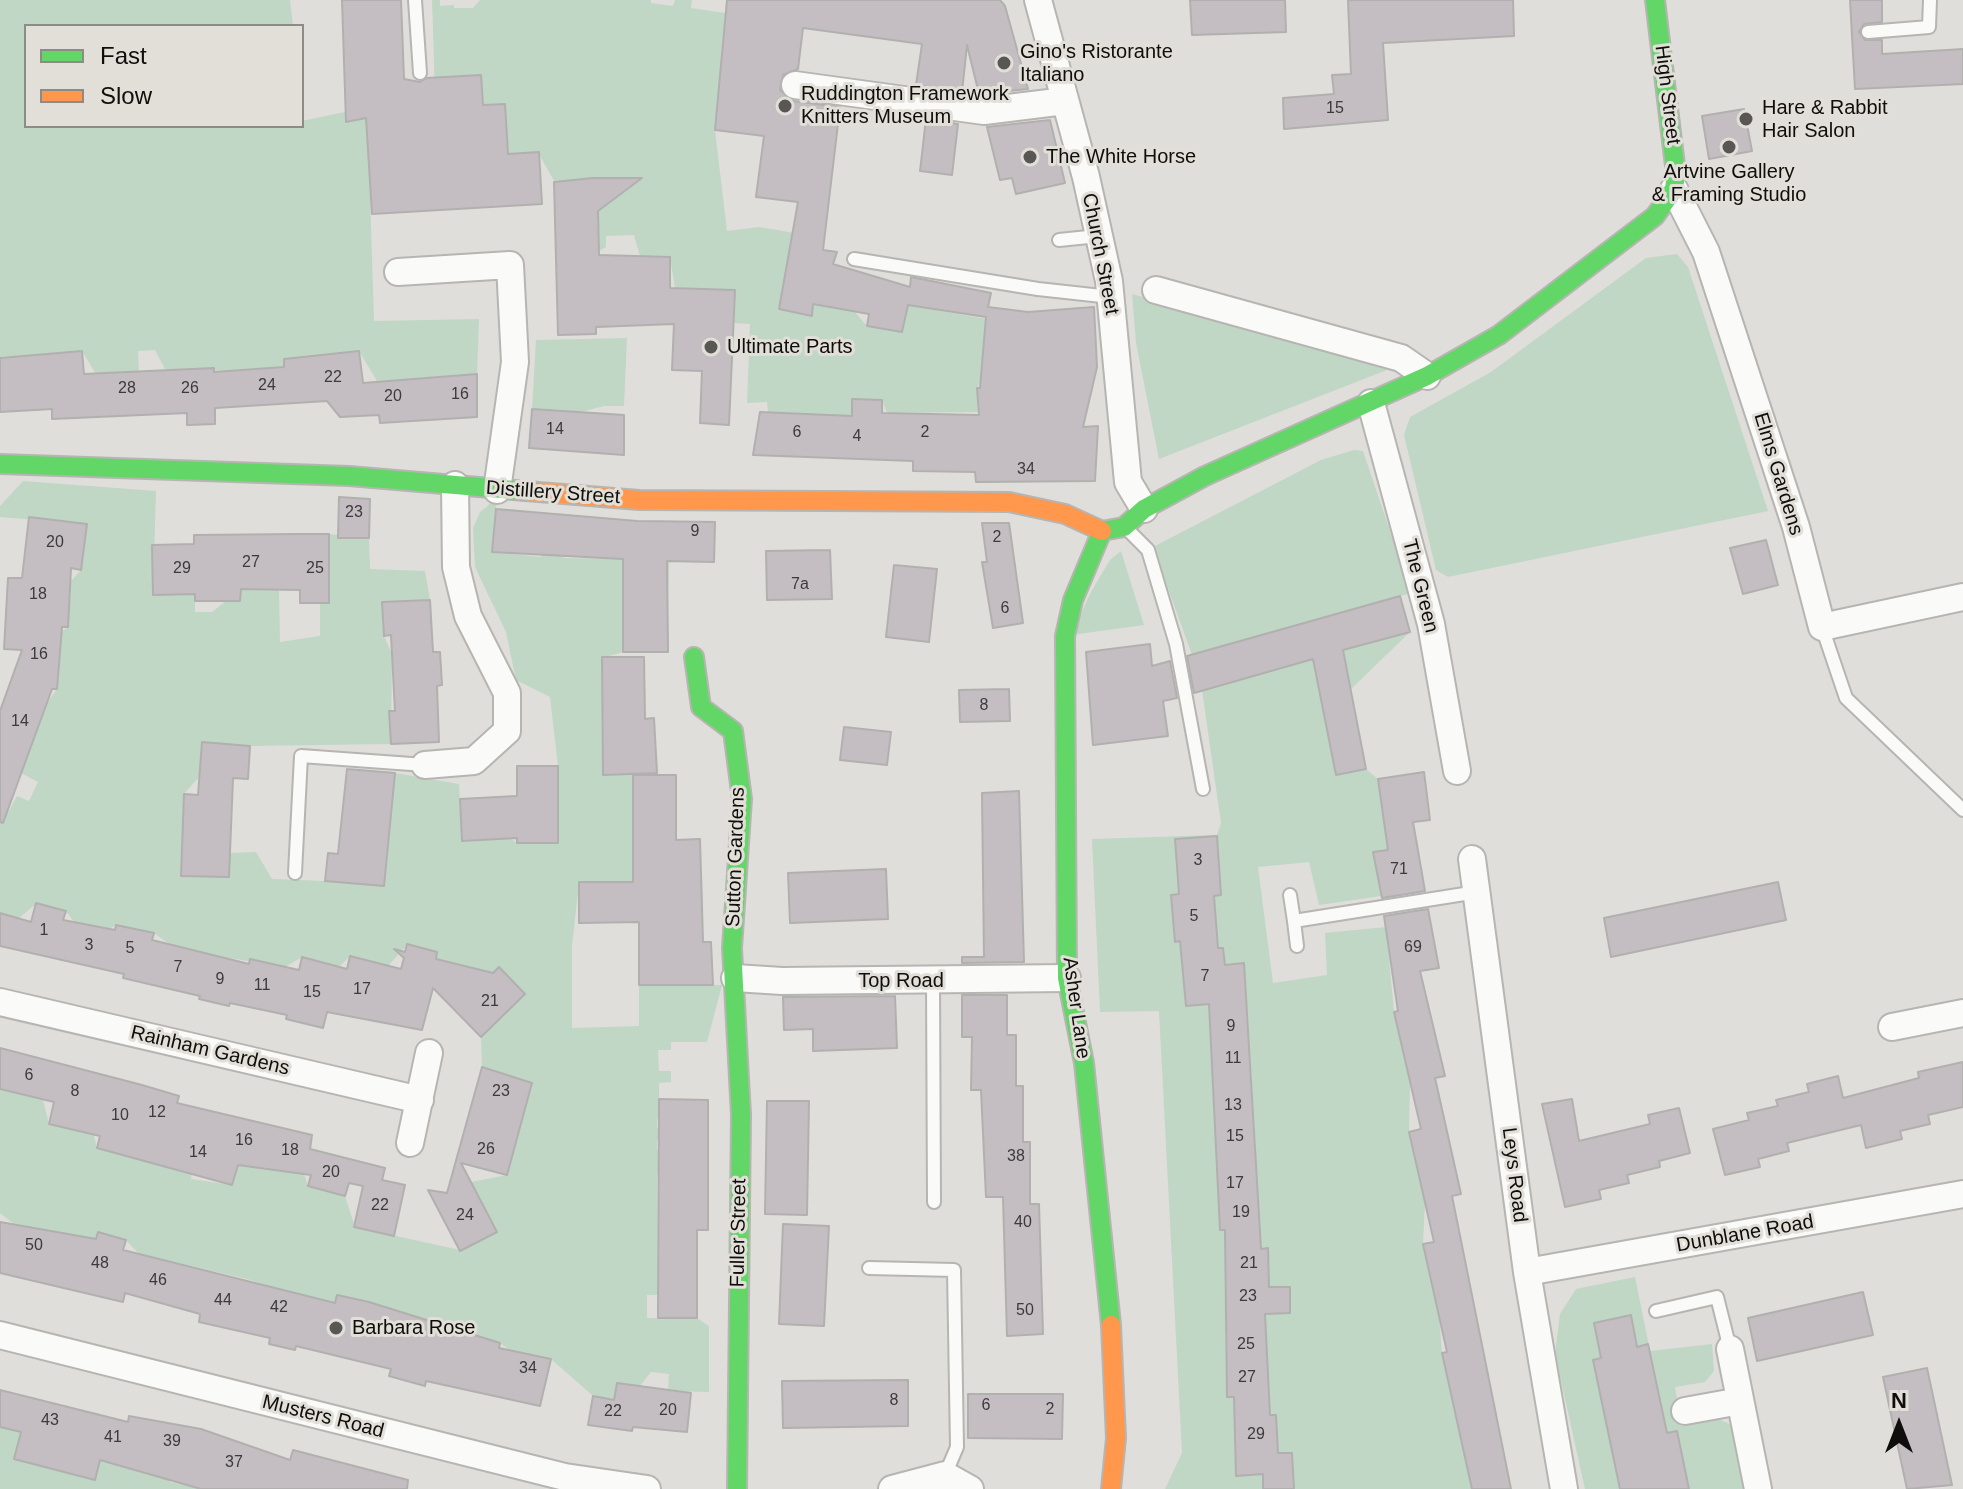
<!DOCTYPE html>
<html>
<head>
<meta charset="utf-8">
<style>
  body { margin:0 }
  #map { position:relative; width:1963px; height:1489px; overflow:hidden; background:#dfdeda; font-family:Arial,sans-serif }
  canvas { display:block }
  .legend { position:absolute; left:24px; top:24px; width:280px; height:104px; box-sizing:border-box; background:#e1dfd8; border:2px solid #8d8b86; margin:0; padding:10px 14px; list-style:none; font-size:24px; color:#0f0e0c }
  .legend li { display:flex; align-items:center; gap:16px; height:40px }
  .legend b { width:40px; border:2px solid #8d8b86 }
  .north { position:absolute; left:1859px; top:1385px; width:80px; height:80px; -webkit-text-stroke:6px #e1dfd8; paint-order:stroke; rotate:0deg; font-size:22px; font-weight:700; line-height:32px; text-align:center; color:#0f0e0c }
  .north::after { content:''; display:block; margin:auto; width:28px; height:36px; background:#0f0e0c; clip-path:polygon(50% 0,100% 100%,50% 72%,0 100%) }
</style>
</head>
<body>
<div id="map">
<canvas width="1963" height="1489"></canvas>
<ul class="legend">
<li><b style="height:10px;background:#63d668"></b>Fast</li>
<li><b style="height:10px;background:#ff974d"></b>Slow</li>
</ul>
<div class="north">N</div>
</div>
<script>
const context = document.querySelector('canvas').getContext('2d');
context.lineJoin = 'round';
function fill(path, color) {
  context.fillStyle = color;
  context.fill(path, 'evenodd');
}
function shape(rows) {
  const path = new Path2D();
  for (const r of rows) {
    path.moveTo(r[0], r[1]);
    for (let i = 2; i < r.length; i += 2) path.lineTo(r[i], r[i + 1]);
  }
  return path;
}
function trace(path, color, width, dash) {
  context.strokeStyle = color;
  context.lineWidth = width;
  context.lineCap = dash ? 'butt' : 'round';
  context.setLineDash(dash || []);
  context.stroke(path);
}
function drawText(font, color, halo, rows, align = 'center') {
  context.font = font + ' Arial,sans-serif';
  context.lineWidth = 6;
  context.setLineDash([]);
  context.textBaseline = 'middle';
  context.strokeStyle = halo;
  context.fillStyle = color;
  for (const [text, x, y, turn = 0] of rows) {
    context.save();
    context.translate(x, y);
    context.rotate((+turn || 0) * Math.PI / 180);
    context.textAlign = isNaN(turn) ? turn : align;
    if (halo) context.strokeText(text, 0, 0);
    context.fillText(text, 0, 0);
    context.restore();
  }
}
const green = shape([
  [0,0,290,0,293,26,26,26,26,126,302,126,302,121,435,93,432,0,440,0,440,6,454,5,454,8,473,8,480,0,651,0,651,3,673,6,675,0,692,0,691,8,725,13,715,130,727,231,759,227,801,234,779,309,811,316,813,304,854,311,867,326,902,332,908,305,986,319,981,379,977,388,978,412,887,413,882,400,853,399,852,416,811,414,768,412,767,402,747,403,750,324,733,323,675,288,670,257,640,256,634,235,606,236,606,247,599,251,598,205,619,195,619,184,593,178,554,181,538,152,369,163,374,321,479,319,477,374,377,381,359,351,301,357,297,366,234,371,165,369,155,350,138,351,139,371,96,374,82,351,0,357],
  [1677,254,1688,267,1768,511,1448,577,1436,570,1404,435,1410,417,1491,372,1646,258],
  [1132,294,1392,368,1159,459,1136,343],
  [627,338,624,406,604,406,581,412,532,409,536,340],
  [1354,450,1363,451,1411,593,1192,655,1153,547,1321,460],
  [23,481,156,491,153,595,195,594,195,612,212,612,241,589,279,589,280,642,320,636,320,603,329,602,329,534,369,538,370,569,425,571,430,600,382,603,384,636,392,654,391,744,250,746,203,742,200,776,184,794,182,876,229,877,230,853,256,852,272,879,325,881,389,827,395,773,459,784,462,841,510,838,517,843,558,843,558,766,550,697,516,680,506,632,475,567,473,528,480,512,497,498,492,552,541,557,543,532,560,534,564,558,624,559,670,538,668,598,623,598,623,652,602,658,602,713,613,720,615,752,602,753,603,775,633,775,635,882,579,883,572,946,572,1028,639,1026,639,985,722,985,707,1042,671,1042,671,1050,658,1050,659,1071,671,1071,671,1082,659,1083,659,1103,670,1119,657,1119,657,1128,672,1128,672,1139,657,1140,657,1150,670,1151,657,1176,658,1295,647,1295,647,1318,697,1318,709,1326,709,1392,668,1391,669,1374,651,1372,639,1387,615,1400,593,1396,551,1359,511,1351,500,1343,444,1328,431,1321,337,1295,334,1308,247,1279,139,1254,126,1240,98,1232,96,1239,61,1234,15,1225,0,1213,0,1083,6,1091,43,1100,49,1124,89,1116,97,1148,124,1155,136,1129,147,1132,139,1160,192,1172,191,1179,232,1185,237,1165,304,1174,308,1186,345,1196,355,1227,460,1250,496,1232,471,1182,507,1175,532,1083,482,1067,481,1037,525,994,499,967,455,1010,464,966,436,959,437,952,407,945,388,966,350,956,339,967,302,957,285,967,211,955,168,943,154,933,116,925,110,929,75,923,66,911,37,903,19,918,0,913,0,813,9,811,17,796,29,801,38,782,19,772,47,703,57,689,61,632,68,627,71,581,81,570,87,524,0,517,0,506],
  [1121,551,1144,625,1071,635,1091,592,1110,560],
  [1410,632,1351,689,1320,695,1336,775,1366,769,1378,779,1385,826,1393,849,1373,853,1381,896,1319,905,1309,862,1258,867,1273,983,1327,975,1325,933,1386,927,1394,1012,1410,1084,1409,1132,1425,1202,1423,1244,1439,1314,1442,1353,1472,1489,1294,1489,1293,1453,1278,1453,1275,1415,1234,1417,1236,1475,1263,1475,1263,1489,1165,1489,1182,1453,1159,1011,1100,1012,1092,839,1217,835,1221,823,1202,690],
  [1213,892,1217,939,1175,941,1171,895],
  [1182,952,1228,1002,1187,1006],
  [1248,1017,1252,1085,1222,1087,1218,1018],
  [1252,1092,1256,1151,1216,1153,1213,1094],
  [1256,1168,1260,1227,1220,1230,1217,1171],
  [1268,1248,1269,1287,1290,1287,1290,1313,1228,1315,1234,1249],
  [1265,1329,1228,1397,1225,1331],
  [1635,1277,1650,1351,1712,1344,1714,1371,1705,1382,1675,1387,1682,1426,1716,1418,1732,1425,1744,1489,1585,1489,1555,1354,1560,1314,1576,1289],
  [0,1427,21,1431,14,1459,95,1480,100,1460,175,1462,170,1482,188,1486,193,1467,204,1471,198,1489,0,1489]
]);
const building = shape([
  [342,0,401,0,404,79,420,82,427,78,481,75,483,105,505,104,508,154,539,152,542,204,372,214,366,118,346,122,342,0],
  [727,0,1000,0,1005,6,1028,89,979,94,967,45,962,92,916,85,922,44,803,28,798,69,783,75,780,90,793,101,840,107,823,250,837,252,833,264,910,287,911,277,991,293,988,307,1028,312,1094,307,1097,367,1083,427,1098,426,1095,481,976,482,975,472,913,471,913,461,753,455,760,412,852,416,852,399,882,400,882,413,979,415,977,388,980,388,986,317,908,305,902,332,867,326,869,314,813,304,812,316,779,309,798,202,756,197,764,136,715,130,727,0],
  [1190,0,1285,0,1286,32,1192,35,1190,0],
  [1348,0,1513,0,1514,36,1383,43,1388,120,1284,129,1283,98,1334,94,1332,75,1351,74,1348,0],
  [1850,0,1882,0,1882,22,1864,24,1859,32,1865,40,1882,40,1882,54,1963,49,1963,84,1855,89,1850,0],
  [1744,109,1752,151,1709,159,1702,116,1744,109],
  [926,119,958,124,952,175,920,171,926,119],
  [1050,120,1065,183,1016,194,1012,178,1000,180,987,127,1050,120],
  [593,178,642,178,598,211,599,255,670,257,670,288,735,290,729,425,700,423,702,371,672,370,674,324,596,327,596,334,558,335,554,182,593,178],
  [82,351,84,374,214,368,214,372,284,367,284,359,359,351,363,383,477,374,477,417,380,423,379,415,340,417,327,401,215,408,215,424,187,425,187,413,52,419,52,409,0,412,0,358,82,351],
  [532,409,624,415,624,455,529,448,532,409],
  [339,497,370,499,369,538,338,538,339,497],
  [496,509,637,521,715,522,714,562,667,561,668,652,623,652,623,559,492,552,496,509],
  [29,517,87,524,81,570,71,568,68,627,62,627,57,689,52,689,3,823,0,822,0,711,22,650,4,649,8,578,22,578,29,517],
  [982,523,1009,523,1023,623,993,628,982,562,987,562,982,523],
  [300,534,329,534,329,603,300,603,300,590,241,589,240,601,195,601,195,594,153,595,152,545,194,544,194,535,300,534],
  [1766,540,1778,585,1743,594,1730,548,1766,540],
  [830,550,832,599,767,600,766,551,830,550],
  [894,565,937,569,929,642,886,637,894,565],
  [1400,596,1410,632,1343,650,1366,769,1336,775,1313,659,1194,693,1187,656,1400,596],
  [430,600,433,652,440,652,442,685,437,686,439,742,391,744,389,711,395,711,391,635,384,636,382,602,430,600],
  [1150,644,1152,666,1170,661,1177,698,1163,701,1168,736,1093,745,1086,652,1150,644],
  [602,657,644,657,645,719,654,718,657,773,603,775,602,657],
  [1009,689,1010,721,960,722,959,690,1009,689],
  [844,727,891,732,887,765,840,760,844,727],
  [202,742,250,746,248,779,233,778,229,877,181,876,184,794,198,795,202,742],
  [517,766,558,766,558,843,517,843,517,838,462,841,460,799,517,796,517,766],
  [347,769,395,773,384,886,325,881,328,853,338,854,347,769],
  [1424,772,1430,820,1413,822,1425,891,1382,898,1373,852,1388,850,1378,779,1424,772],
  [633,775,676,775,676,840,700,839,703,942,711,942,713,985,639,985,639,922,579,923,579,882,633,882,633,775],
  [1019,791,1024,962,962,963,962,957,984,957,982,793,1019,791],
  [1217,836,1221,895,1214,896,1218,948,1223,948,1225,965,1244,963,1261,1249,1268,1248,1269,1287,1290,1287,1290,1313,1265,1314,1270,1415,1276,1415,1278,1453,1292,1453,1294,1489,1263,1489,1263,1474,1236,1476,1234,1397,1227,1397,1225,1230,1220,1230,1209,1004,1186,1006,1180,941,1175,942,1171,895,1179,894,1175,839,1217,836],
  [886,869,888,919,790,923,788,873,886,869],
  [1778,882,1786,920,1611,957,1604,918,1778,882],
  [36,903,66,911,63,920,115,930,116,925,154,933,152,940,249,964,250,959,299,970,302,957,347,969,350,956,401,969,404,958,394,949,405,952,407,944,437,952,436,959,493,973,499,967,525,994,481,1037,433,988,422,1030,327,1012,323,1028,286,1019,287,1015,230,1003,229,1006,199,999,200,996,123,978,124,974,0,946,0,913,31,922,36,903],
  [1428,909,1439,968,1420,971,1445,1076,1435,1078,1461,1194,1452,1196,1511,1489,1472,1489,1442,1353,1447,1352,1423,1244,1434,1242,1409,1132,1421,1129,1394,1012,1398,1011,1384,916,1428,909],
  [962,995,1007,995,1007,1035,1016,1035,1016,1086,1023,1086,1023,1142,1030,1142,1030,1204,1039,1204,1043,1334,1007,1336,1003,1197,986,1197,981,1090,971,1090,972,1037,962,1037,962,995],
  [895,996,897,1048,813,1051,813,1029,784,1030,783,997,895,996],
  [0,1048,142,1085,179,1096,177,1103,312,1135,310,1149,385,1168,382,1180,405,1185,394,1236,354,1227,363,1186,349,1183,345,1196,308,1186,311,1175,238,1165,232,1185,97,1148,100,1136,49,1124,54,1102,0,1089,0,1048],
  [1963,1062,1963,1107,1928,1115,1930,1124,1900,1131,1902,1139,1866,1148,1861,1125,1787,1143,1789,1151,1758,1159,1760,1167,1725,1175,1713,1129,1749,1120,1747,1113,1778,1106,1776,1100,1809,1092,1807,1084,1838,1076,1843,1098,1919,1078,1918,1072,1963,1062],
  [482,1067,532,1083,507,1175,461,1163,497,1232,460,1251,428,1190,447,1193,482,1067],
  [659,1099,708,1100,708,1230,697,1230,697,1318,658,1318,659,1099],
  [1572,1099,1579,1141,1650,1124,1648,1115,1679,1108,1690,1153,1659,1161,1660,1167,1627,1175,1629,1183,1599,1190,1601,1199,1565,1207,1542,1104,1572,1099],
  [767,1101,809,1101,807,1215,765,1214,767,1101],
  [0,1222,96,1239,98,1232,126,1240,123,1250,335,1303,337,1295,369,1302,500,1343,499,1348,551,1359,540,1406,426,1381,425,1386,389,1376,391,1369,296,1346,295,1350,269,1344,270,1338,199,1322,200,1314,125,1293,123,1302,0,1273,0,1222],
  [783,1224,829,1226,824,1326,779,1324,783,1224],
  [1863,1292,1873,1335,1757,1361,1748,1318,1863,1292],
  [1631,1315,1637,1347,1648,1344,1667,1433,1677,1431,1689,1489,1620,1489,1593,1360,1601,1358,1594,1323,1631,1315],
  [1927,1368,1952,1485,1907,1489,1883,1377,1927,1368],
  [908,1380,908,1426,783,1428,782,1381,908,1380],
  [617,1383,691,1393,687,1432,633,1427,632,1431,588,1425,593,1396,614,1400,617,1383],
  [0,1390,128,1422,129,1416,201,1429,290,1460,293,1450,408,1480,407,1489,201,1489,100,1460,95,1480,14,1459,21,1432,0,1427,0,1390],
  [968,1394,1063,1394,1062,1439,968,1438,968,1394]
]);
const lane = shape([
  [415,0,420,73],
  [1868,32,1929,27,1930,0],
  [1059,240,1098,236],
  [854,259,1038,289,1111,297],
  [1126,528,1148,550,1176,644,1203,789],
  [1822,627,1846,698,1963,810],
  [295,873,301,756,425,765],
  [1290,895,1294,921,1477,892],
  [1294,921,1297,946],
  [933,981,934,1202],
  [869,1268,954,1270,957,1447,945,1475],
  [1656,1311,1717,1297,1730,1349]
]);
const street = shape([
  [1038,0,1086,177,1109,281,1128,482,1144,509],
  [795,85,984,111,1065,101],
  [1674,189,1706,252,1796,527,1822,627,1963,597],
  [398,272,510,265,515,362,497,490],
  [1156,290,1401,358,1427,376],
  [1371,403,1431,624,1457,771],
  [425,765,474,761,507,731,507,693,468,616,456,567,455,485],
  [1472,859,1527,1272,1564,1489],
  [735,978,782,981,1067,978],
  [0,1002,420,1100],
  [1892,1027,1963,1013],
  [410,1143,429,1053],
  [1527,1272,1963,1194],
  [0,1335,565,1477,647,1489],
  [1730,1349,1758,1489],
  [1685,1411,1740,1401],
  [892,1489,945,1475,970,1489]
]);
const fast = shape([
  [0,464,349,476,526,491],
  [1102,531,1073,600,1065,636,1067,978,1084,1063,1111,1325],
  [1102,531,1124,527,1144,509,1205,476,1427,376,1499,335,1655,216,1674,189,1676,174,1655,0],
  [694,657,701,707,733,731,742,799,732,948,741,1115,737,1489]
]);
const slow = shape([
  [526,491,639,500,1009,502,1065,514,1102,531],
  [1111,1489,1116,1438,1111,1325]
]);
const markers = [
  [1004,63,8,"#585754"],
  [785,106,8,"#585754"],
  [1746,119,8,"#585754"],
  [1729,147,8,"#585754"],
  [1030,157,8,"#585754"],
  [711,347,8,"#585754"],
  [336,1328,8,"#585754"]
];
const numberNames = [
  ["15",1335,109],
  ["22",333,378],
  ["24",267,386],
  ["28",127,389],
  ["26",190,389],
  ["16",460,395],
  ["20",393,397],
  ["14",555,430],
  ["6",797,433],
  ["2",925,433],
  ["4",857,437],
  ["34",1026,470],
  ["23",354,513],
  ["9",695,532],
  ["2",997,538],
  ["20",55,543],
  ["27",251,563],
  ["29",182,569],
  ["25",315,569],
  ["7a",800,585],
  ["18",38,595],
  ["6",1005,609],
  ["16",39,655],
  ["8",984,706],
  ["14",20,722],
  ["3",1198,861],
  ["71",1399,870],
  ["5",1194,917],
  ["1",44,931],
  ["3",89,946],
  ["69",1413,948],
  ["5",130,949],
  ["7",178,968],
  ["7",1205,977],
  ["9",220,980],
  ["11",262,986],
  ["17",362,990],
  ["15",312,993],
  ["21",490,1002],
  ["9",1231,1027],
  ["11",1233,1059],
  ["6",29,1076],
  ["8",75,1092],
  ["23",501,1092],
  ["13",1233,1106],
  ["12",157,1113],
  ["10",120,1116],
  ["15",1235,1137],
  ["16",244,1141],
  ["26",486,1150],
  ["18",290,1151],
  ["14",198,1153],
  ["38",1016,1157],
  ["20",331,1173],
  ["17",1235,1184],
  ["22",380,1206],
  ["19",1241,1213],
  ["24",465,1216],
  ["40",1023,1223],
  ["50",34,1246],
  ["48",100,1264],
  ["21",1249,1264],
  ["46",158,1281],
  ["23",1248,1297],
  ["44",223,1301],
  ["42",279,1308],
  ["50",1025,1311],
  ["25",1246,1345],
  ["34",528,1369],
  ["27",1247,1378],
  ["8",894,1401],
  ["6",986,1406],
  ["2",1050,1410],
  ["20",668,1411],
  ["22",613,1412],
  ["43",50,1421],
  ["29",1256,1435],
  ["41",113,1438],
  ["39",172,1442],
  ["37",234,1463]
];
const poiNames = [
  ["Gino's Ristorante",1020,52],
  ["Italiano",1020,75],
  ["Ruddington Framework",801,94],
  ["Knitters Museum",801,117],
  ["Hare & Rabbit",1762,108],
  ["Hair Salon",1762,131],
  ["The White Horse",1046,157],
  ["Artvine Gallery",1729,172,"center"],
  ["& Framing Studio",1729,195,"center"],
  ["Ultimate Parts",727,347],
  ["Barbara Rose",352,1328]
];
const streetNames = [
  ["High Street",1667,95,83],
  ["Church Street",1100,254,79],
  ["Elms Gardens",1778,474,73],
  ["Distillery Street",553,493,4],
  ["The Green",1420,586,76],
  ["Sutton Gardens",736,857,-88],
  ["Top Road",901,981],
  ["Asher Lane",1076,1008,82],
  ["Rainham Gardens",210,1051,13],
  ["Leys Road",1514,1175,83],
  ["Fuller Street",739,1233,-89],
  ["Dunblane Road",1745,1234,-10],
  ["Musters Road",323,1417,14]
];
fill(green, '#c0d7c5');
fill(building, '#c4bec3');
trace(building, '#b1b0af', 2);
trace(lane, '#b6b5b2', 16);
trace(street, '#b6b5b2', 30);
trace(fast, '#b6b5b2', 22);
trace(slow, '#b6b5b2', 22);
trace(lane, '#fafaf9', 12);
trace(street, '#fafaf9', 26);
trace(fast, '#63d668', 18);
trace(slow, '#ff974d', 18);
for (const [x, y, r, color] of markers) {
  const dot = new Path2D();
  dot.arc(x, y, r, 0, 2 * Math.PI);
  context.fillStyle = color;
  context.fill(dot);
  trace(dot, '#e1dfd8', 3);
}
drawText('16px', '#3c3a3a', null, numberNames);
drawText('20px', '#0f0e0c', '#e1dfd8', poiNames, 'left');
drawText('20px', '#0f0e0c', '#e1dfd8', streetNames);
</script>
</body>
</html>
